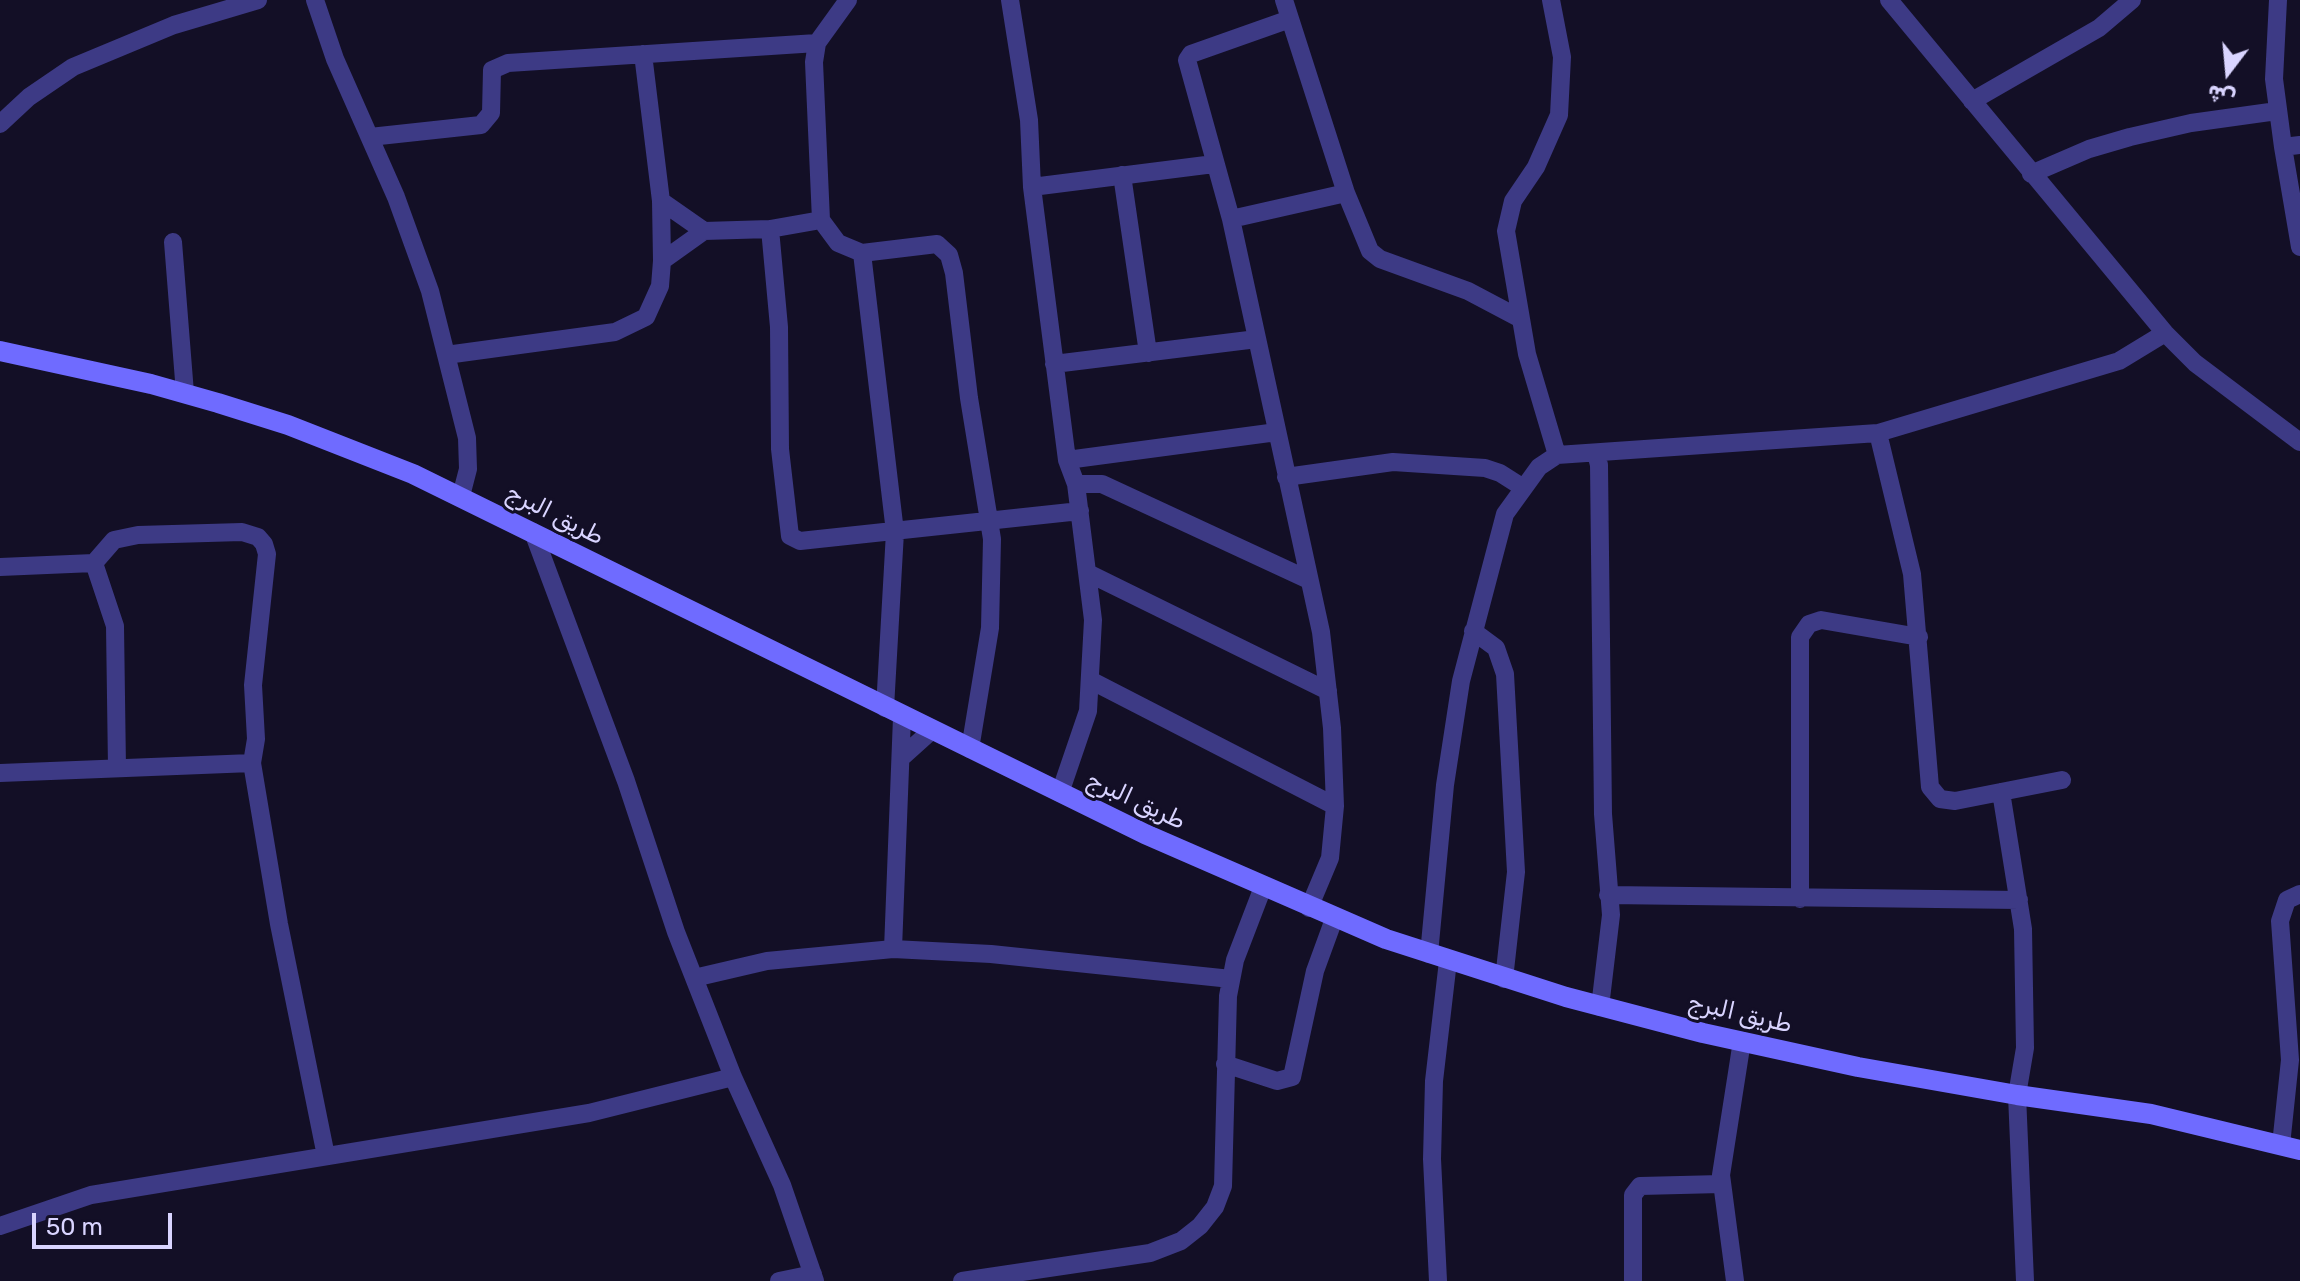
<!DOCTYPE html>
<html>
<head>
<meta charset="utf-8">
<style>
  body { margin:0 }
  #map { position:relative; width:2300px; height:1281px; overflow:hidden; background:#130f26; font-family:Rubik,Cairo,sans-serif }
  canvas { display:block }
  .north { position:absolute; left:2188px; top:32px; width:80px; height:80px; -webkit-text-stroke:6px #130f26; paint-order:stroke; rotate:196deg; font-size:22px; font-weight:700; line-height:32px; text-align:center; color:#d9d4ff }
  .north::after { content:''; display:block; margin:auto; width:28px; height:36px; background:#d9d4ff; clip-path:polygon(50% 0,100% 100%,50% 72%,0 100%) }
  .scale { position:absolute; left:32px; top:1213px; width:140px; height:36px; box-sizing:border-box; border:4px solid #d9d4ff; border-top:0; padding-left:10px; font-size:24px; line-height:28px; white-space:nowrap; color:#d9d4ff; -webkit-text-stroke:6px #130f26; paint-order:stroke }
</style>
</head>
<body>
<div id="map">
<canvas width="2300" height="1281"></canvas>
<div class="north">ش</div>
<div class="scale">50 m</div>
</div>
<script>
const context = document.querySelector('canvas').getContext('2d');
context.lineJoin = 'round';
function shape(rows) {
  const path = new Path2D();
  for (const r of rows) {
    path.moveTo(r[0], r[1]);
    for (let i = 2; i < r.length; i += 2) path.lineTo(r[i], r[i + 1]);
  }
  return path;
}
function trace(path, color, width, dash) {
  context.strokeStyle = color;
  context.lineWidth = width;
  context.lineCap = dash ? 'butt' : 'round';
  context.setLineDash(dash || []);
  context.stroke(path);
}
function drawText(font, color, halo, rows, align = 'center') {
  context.font = font + ' Rubik,Cairo,sans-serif';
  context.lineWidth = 6;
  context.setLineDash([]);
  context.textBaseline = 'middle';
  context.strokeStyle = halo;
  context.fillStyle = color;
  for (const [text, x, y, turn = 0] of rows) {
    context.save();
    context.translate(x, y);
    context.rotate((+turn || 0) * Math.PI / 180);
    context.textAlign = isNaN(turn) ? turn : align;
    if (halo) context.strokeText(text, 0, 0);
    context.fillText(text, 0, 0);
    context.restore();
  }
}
const street = shape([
  [315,0,335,59,396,197,430,291,467,438,468,469,461,496],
  [848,0,817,43,814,62,821,220,838,243,862,253],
  [1010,0,1029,120,1032,187,1067,460,1076,484,1093,620,1088,711,1060,793],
  [1284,0,1346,193,1370,251,1380,259,1468,291,1521,319],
  [1551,0,1562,57,1559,115,1536,167,1513,201,1506,231,1527,354,1557,455],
  [1889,0,2165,333,2195,363,2300,442],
  [2278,0,2274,79,2283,147],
  [1290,19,1191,54,1187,60,1231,219,1321,632,1332,728,1335,806,1330,858,1309,908],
  [1972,101,2099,28,2132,0],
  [0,124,29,97,73,67,174,25,258,0],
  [370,137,481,125,491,113,492,70,508,63,817,43],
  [2300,145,2283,147,2300,247],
  [2031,174,2089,149,2130,137,2191,123,2277,111],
  [1122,175,1148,353],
  [1032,187,1214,164],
  [661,201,704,231],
  [1231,219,1346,193],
  [770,229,779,327,780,449,790,536,800,541,1080,511],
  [173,242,185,393],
  [662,261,704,231,770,229,821,220],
  [446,355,615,332,646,317,660,286,662,261,661,201,643,54],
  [1054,364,1257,339],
  [1878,433,1912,574,1930,787,1940,799,1955,801,2062,780],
  [1596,453,1599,465,1603,814,1611,915,1600,1007],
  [1067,460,1277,432],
  [1286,477,1393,462,1485,468,1500,473,1522,487],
  [1076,484,1102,484,1309,580],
  [533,532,626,781,676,932,733,1077,782,1185,815,1281],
  [94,563,114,540,138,535,242,532,258,537,264,544,267,554,253,685,256,739,252,763],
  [0,567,94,563,115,626,117,768],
  [1088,573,1328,691],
  [1473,631,1496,648,1505,674,1516,872,1504,979],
  [1092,681,1335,806],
  [885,708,895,532,862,253,937,244,949,255,954,273,969,398,992,539,990,628,970,749],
  [901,758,931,731],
  [0,773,252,763,279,924,326,1156],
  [2001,792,2023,929,2025,1048,2017,1095,2025,1281],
  [1608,895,2019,900],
  [1800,899,1800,637,1809,624,1821,620,1919,637],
  [893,949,902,717],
  [1429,954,1445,785,1461,681,1505,514,1539,467,1557,455,1878,433,2119,361,2165,333],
  [694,978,767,961,893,949,991,954,1231,979],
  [1225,1064,1277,1081,1292,1077,1315,971,1334,919],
  [2281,1145,2290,1060,2280,921,2287,900,2300,894],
  [0,1226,91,1195,589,1113,733,1077],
  [779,1281,813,1274],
  [962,1281,1150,1253,1181,1241,1200,1226,1215,1207,1223,1186,1228,996,1235,960,1263,887],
  [1438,1281,1432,1159,1434,1081,1448,961],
  [1633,1281,1633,1195,1640,1186,1721,1184],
  [1735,1281,1721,1175,1742,1041]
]);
const secondary = shape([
  [0,351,151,384,218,403,288,425,413,474,1145,834,1386,939,1566,997,1703,1033,1858,1067,2017,1095,2151,1114,2300,1150]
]);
const streetNames = [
  ["طريق البرج",555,515,27],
  ["طريق البرج",1136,801,25],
  ["طريق البرج",1740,1014,13]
];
trace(street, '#3d3a85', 18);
trace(secondary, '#6f6bff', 20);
drawText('24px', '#d9d4ff', '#130f26', streetNames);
</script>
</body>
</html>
